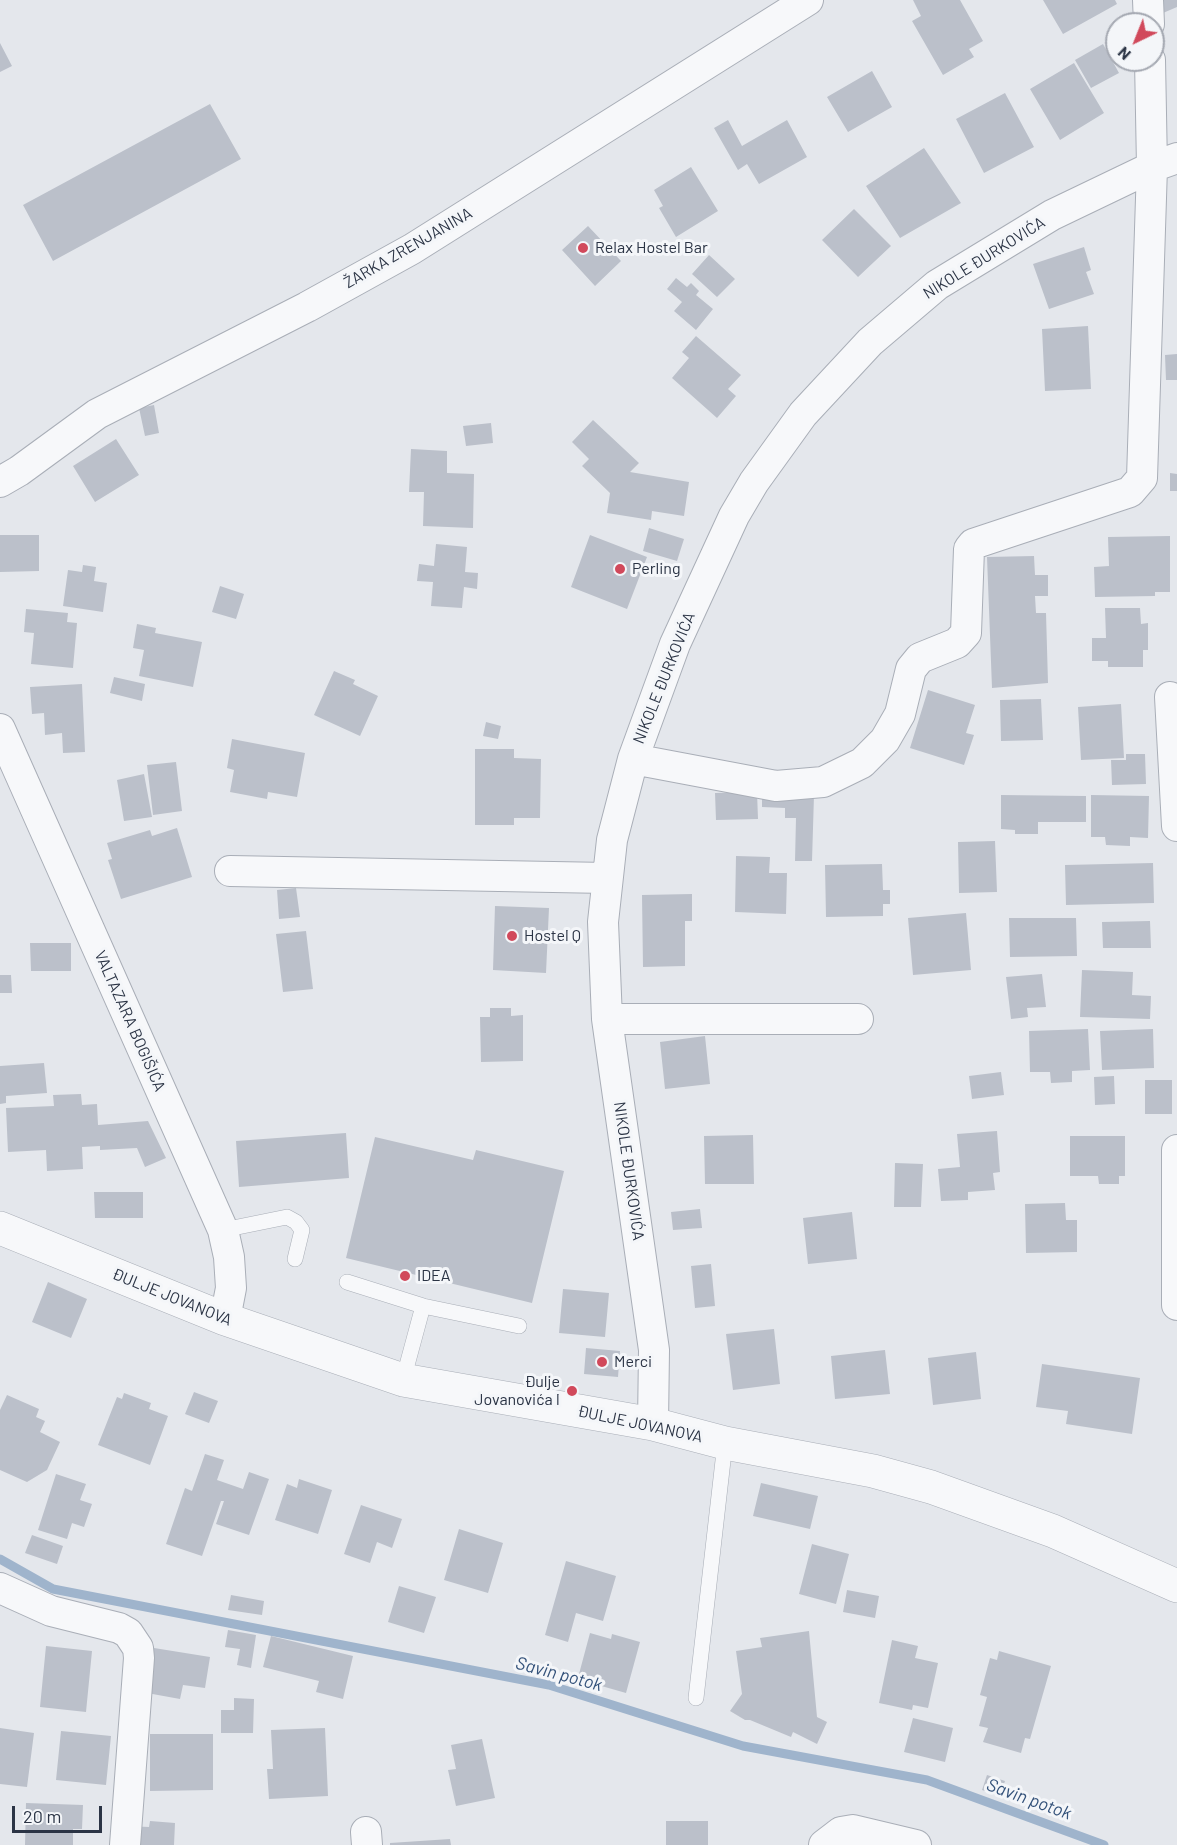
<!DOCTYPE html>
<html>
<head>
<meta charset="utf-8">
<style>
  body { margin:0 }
  #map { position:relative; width:1177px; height:1845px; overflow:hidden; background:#e4e7ec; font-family:Barlow,sans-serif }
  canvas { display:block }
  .north { position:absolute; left:1105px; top:12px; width:60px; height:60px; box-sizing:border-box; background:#f4f6f9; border:2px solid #a4a8b1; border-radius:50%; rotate:223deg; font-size:16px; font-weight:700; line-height:24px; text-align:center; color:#2b3445 }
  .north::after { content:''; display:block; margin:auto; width:21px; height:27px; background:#d1495b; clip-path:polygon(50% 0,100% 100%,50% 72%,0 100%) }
  .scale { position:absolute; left:12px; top:1806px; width:90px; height:27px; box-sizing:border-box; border:3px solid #2b3445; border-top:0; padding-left:8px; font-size:18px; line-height:21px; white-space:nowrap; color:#2b3445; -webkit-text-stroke:4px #f4f6f9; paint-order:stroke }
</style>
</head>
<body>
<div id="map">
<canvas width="1177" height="1845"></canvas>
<div class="north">N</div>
<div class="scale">20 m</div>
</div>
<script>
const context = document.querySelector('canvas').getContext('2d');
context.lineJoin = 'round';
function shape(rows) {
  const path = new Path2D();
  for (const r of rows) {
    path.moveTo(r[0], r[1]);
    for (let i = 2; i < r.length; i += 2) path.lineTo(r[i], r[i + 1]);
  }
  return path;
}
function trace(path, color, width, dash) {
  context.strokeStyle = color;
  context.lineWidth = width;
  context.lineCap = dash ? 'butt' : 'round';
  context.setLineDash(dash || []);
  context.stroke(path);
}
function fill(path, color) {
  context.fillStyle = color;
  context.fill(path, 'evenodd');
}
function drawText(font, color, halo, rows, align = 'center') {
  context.font = font + ' Barlow,sans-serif';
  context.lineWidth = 6;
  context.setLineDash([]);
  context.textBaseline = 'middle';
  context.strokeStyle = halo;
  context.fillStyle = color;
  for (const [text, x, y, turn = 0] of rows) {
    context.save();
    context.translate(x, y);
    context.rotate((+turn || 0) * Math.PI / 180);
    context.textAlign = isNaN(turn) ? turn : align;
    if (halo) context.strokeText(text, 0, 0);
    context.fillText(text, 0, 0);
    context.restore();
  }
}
const stream = shape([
  [0,1559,53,1589,549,1685,743,1746,927,1780,1104,1845]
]);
const building = shape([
  [913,0,960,0,983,41,969,49,974,57,943,75,912,21,921,16],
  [1043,0,1115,0,1117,4,1063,34],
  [1162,0,1177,0,1177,7,1163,13],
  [0,43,12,66,0,72],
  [1103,44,1119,73,1091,88,1075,60],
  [1074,63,1104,113,1060,140,1030,89],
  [872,71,892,107,848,132,827,97],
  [1005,93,1034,147,984,173,956,119],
  [210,104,241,159,53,261,23,205],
  [728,120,742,146,787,120,807,157,759,184,747,164,738,170,714,128],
  [924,148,961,203,900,238,866,186],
  [691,167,718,211,676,237,659,208,663,206,654,190],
  [854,209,891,246,858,277,822,240],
  [588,226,621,261,595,286,562,250],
  [1084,247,1091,270,1086,272,1094,294,1049,309,1033,264],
  [709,255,735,279,717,297,692,274],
  [676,278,687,287,691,283,699,291,696,295,713,309,696,330,674,311,682,302,667,289],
  [1088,326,1091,389,1045,391,1042,329],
  [696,336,741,375,728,389,736,396,717,418,672,378,689,358,682,352],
  [1177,354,1177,380,1166,380,1165,355],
  [154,405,159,433,145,436,139,408],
  [593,420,639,463,630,472,689,482,684,516,652,511,651,520,607,513,610,493,582,466,589,459,572,442],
  [491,423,493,443,466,446,463,426],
  [116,439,139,475,95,502,73,466],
  [411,449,447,451,447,473,474,474,473,528,423,526,424,492,409,492],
  [1170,473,1177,474,1177,491,1170,491],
  [649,528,684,539,677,561,643,551],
  [0,535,39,535,39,571,0,572],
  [590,535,647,557,627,609,571,587],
  [1170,536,1170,592,1155,592,1155,596,1095,597,1094,567,1109,566,1108,537],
  [436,544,467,547,465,572,478,573,477,589,464,587,462,608,431,606,433,582,417,581,419,564,434,566],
  [1034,556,1035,575,1048,575,1048,596,1035,596,1036,613,1046,613,1048,683,992,688,987,557],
  [83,565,96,567,94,581,107,583,103,612,63,606,68,570,82,572],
  [220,586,244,594,236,619,212,612],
  [1105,608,1140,608,1141,624,1148,623,1148,650,1143,650,1143,667,1108,667,1108,661,1092,661,1092,638,1106,638],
  [26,609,68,613,67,622,77,623,73,668,31,664,34,633,24,632],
  [137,624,156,628,155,633,202,642,193,687,139,676,144,650,133,648],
  [334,671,355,680,353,684,378,696,360,736,314,715],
  [114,677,145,684,142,701,110,693],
  [82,684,85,752,63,753,62,733,45,735,44,713,32,714,30,687],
  [928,690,975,705,966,733,974,735,964,765,910,748],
  [1041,699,1043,740,1001,741,1000,700],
  [1121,704,1124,758,1081,760,1078,707],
  [486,722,501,726,498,739,483,736],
  [232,739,305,753,297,797,268,792,267,799,230,792,234,770,227,768],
  [475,749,514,749,514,758,541,759,540,818,514,818,514,825,475,825],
  [1126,754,1145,754,1146,784,1112,785,1111,760,1126,760],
  [176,762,182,811,153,815,147,765],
  [144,774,152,817,124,821,117,780],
  [757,792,758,819,716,820,715,793],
  [762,794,814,795,812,861,795,861,796,818,785,818,785,808,762,807],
  [1001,795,1086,796,1086,822,1038,822,1038,834,1015,834,1015,830,1001,829],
  [1091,795,1149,796,1148,838,1130,837,1130,846,1106,845,1105,837,1091,837],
  [177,828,192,877,121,899,108,860,112,859,107,843,150,830,152,836],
  [995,841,997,892,959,893,958,842],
  [736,856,770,857,769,873,787,873,786,914,735,912],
  [1153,863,1154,903,1066,905,1065,865],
  [882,864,883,890,890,890,890,904,883,904,883,916,826,917,825,865],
  [296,888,300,917,279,919,277,890],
  [692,894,692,921,685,921,685,966,643,967,642,895],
  [495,906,549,908,546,973,493,970],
  [966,913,971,970,913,975,908,918],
  [1009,918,1076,918,1077,956,1010,957],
  [1150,921,1151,948,1103,948,1102,922],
  [306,931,313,989,283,992,276,934],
  [30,943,71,943,71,971,31,971],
  [1082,970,1133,972,1132,995,1151,996,1150,1019,1080,1017],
  [1042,974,1046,1007,1027,1008,1028,1017,1011,1019,1006,977],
  [0,975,11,975,12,993,0,993],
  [490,1008,511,1008,511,1016,523,1015,523,1061,481,1062,480,1017,490,1017],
  [1088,1029,1090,1070,1072,1071,1072,1082,1051,1083,1050,1072,1030,1072,1029,1031],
  [1153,1029,1154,1068,1102,1070,1100,1031],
  [705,1036,710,1084,665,1089,660,1042],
  [44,1063,47,1093,6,1096,6,1103,0,1104,0,1066],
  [1001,1072,1004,1095,972,1099,969,1076],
  [1114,1076,1115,1104,1095,1105,1094,1077],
  [1145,1080,1172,1080,1172,1114,1145,1114],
  [81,1094,82,1105,97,1104,98,1125,148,1121,166,1158,145,1167,137,1148,100,1150,100,1146,82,1147,83,1169,47,1171,46,1150,8,1152,6,1108,54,1106,53,1095],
  [997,1131,1000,1172,993,1173,995,1190,968,1192,968,1200,941,1201,938,1169,960,1167,957,1134],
  [346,1133,349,1178,239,1187,236,1141],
  [753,1135,754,1184,705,1184,704,1136],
  [1070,1136,1125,1136,1125,1176,1119,1176,1119,1184,1099,1184,1098,1176,1070,1176],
  [375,1137,473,1160,476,1150,564,1171,532,1303,346,1258],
  [895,1163,923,1164,921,1207,894,1207],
  [94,1192,143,1192,143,1218,95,1218],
  [1065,1203,1066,1220,1077,1220,1077,1252,1026,1253,1025,1204],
  [700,1209,702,1228,673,1230,671,1212],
  [852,1212,857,1259,808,1264,803,1218],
  [711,1264,715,1306,695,1308,691,1266],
  [48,1282,87,1299,71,1338,32,1322],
  [563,1289,609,1293,605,1337,559,1333],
  [774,1329,780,1384,733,1390,726,1334],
  [586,1348,620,1351,618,1377,584,1374],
  [885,1350,890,1394,835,1399,831,1356],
  [976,1352,981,1399,933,1405,928,1358],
  [1042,1364,1140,1378,1132,1434,1066,1424,1068,1411,1036,1407],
  [194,1392,218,1401,209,1423,185,1414],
  [124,1393,151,1403,149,1409,168,1416,150,1465,98,1445,117,1397,122,1399],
  [7,1395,39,1409,36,1417,45,1421,40,1432,60,1442,47,1470,27,1482,0,1470,0,1410],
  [205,1454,224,1460,217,1480,243,1489,249,1472,269,1479,249,1535,216,1524,224,1501,221,1501,202,1556,166,1544,185,1488,192,1491],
  [56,1474,86,1484,80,1500,92,1504,84,1527,72,1523,67,1539,38,1530],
  [299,1479,332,1490,318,1534,275,1520,287,1484,297,1488],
  [761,1483,818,1496,810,1529,753,1516],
  [361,1505,402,1519,392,1548,377,1542,370,1563,344,1554],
  [459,1529,503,1543,488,1593,444,1580],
  [32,1535,63,1546,57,1564,25,1553],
  [812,1544,849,1554,836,1604,799,1594],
  [566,1561,616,1576,603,1621,576,1613,568,1642,545,1635],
  [399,1586,436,1597,424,1633,388,1622],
  [847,1590,879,1596,875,1618,843,1612],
  [231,1595,264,1601,262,1615,228,1610],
  [228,1630,256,1635,251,1668,237,1665,240,1649,225,1647],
  [809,1631,817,1717,827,1722,817,1744,793,1732,791,1737,750,1720,745,1720,730,1711,742,1694,736,1651,762,1647,760,1638],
  [590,1633,611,1639,612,1634,640,1642,626,1693,598,1685,599,1679,579,1674],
  [271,1636,353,1656,343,1699,316,1692,319,1681,263,1667],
  [892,1640,918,1646,915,1658,938,1663,928,1708,913,1705,912,1710,879,1703],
  [46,1646,92,1651,86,1712,40,1707],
  [154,1648,210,1657,205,1688,183,1685,180,1699,147,1693],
  [999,1651,1051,1666,1030,1739,1025,1738,1021,1753,983,1742,988,1728,979,1726,987,1697,980,1695,990,1658,997,1660],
  [234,1698,254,1699,253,1733,221,1733,221,1710,234,1710],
  [913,1718,953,1728,945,1762,904,1752],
  [0,1728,34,1733,27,1787,0,1784],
  [325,1728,328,1796,269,1799,267,1769,273,1769,271,1730],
  [61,1731,111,1736,106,1785,56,1780],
  [150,1734,213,1734,213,1790,150,1791],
  [482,1739,495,1798,456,1806,448,1770,456,1769,451,1745],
  [987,1775,1005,1781,1000,1796,982,1790],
  [26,1803,83,1805,82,1829,73,1829,73,1845,25,1845],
  [150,1821,175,1823,174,1845,126,1845,127,1826,149,1827],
  [666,1821,708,1821,708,1845,666,1845],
  [450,1839,451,1845,390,1845,390,1843]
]);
const service = shape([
  [223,1230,287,1217,296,1222,302,1230,295,1259],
  [347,1282,423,1306],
  [403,1380,423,1306,519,1326],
  [696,1698,725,1443]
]);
const minor = shape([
  [1148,0,1149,24],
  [0,482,19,471,97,414,307,307,412,249,808,0],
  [1170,697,1177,826],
  [0,729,223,1230,229,1257,231,1288,225,1319],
  [633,759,776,786,823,782,862,763,885,740,900,714,911,669,920,658,957,643,966,633,969,549,973,544,1130,492,1142,478,1152,167,1150,60],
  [230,871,607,878],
  [607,1019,858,1019],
  [1177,1150,1177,1305],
  [653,1424,654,1350,607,1019,603,922,612,840,633,759,675,644,734,516,754,482,803,414,870,342,937,285,1052,215,1152,167,1177,158],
  [0,1588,51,1611,119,1628,128,1633,138,1648,139,1658,125,1845],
  [366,1832,367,1845],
  [824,1845,841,1832,853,1830,916,1845]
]);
const tertiary = shape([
  [0,1228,225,1319,403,1380,653,1424,725,1443,873,1471,931,1487,1053,1531,1177,1586]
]);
const markers = [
  [583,248,6,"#d1495b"],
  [620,569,6,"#d1495b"],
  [512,936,6,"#d1495b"],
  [405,1276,6,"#d1495b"],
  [602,1362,6,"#d1495b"],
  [572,1391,6,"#d1495b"]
];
const streetNames = [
  ["ŽARKA ZRENJANINA",408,248,-30],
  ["NIKOLE ĐURKOVIĆA",984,258,-32],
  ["NIKOLE ĐURKOVIĆA",664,678,-68],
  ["VALTAZARA BOGIŠIĆA",130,1021,66],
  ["NIKOLE ĐURKOVIĆA",629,1171,82],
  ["ĐULJE JOVANOVA",172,1297,22],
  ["ĐULJE JOVANOVA",640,1424,12]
];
const poiNames = [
  ["Relax Hostel Bar",595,248],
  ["Perling",632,569],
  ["Hostel Q",524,936],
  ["IDEA",417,1276],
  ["Merci",614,1362],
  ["Đulje",560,1382,"right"],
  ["Jovanovića I",560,1400,"right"]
];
const waterNames = [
  ["Savin potok",559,1674,15],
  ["Savin potok",1029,1799,20]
];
trace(stream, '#9fb4cc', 9);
fill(building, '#bbc0ca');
trace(service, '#a9aeb7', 16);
trace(minor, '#a9aeb7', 32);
trace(tertiary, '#a9aeb7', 34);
trace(service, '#f7f8fa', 15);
trace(minor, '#f7f8fa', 30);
trace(tertiary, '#f7f8fa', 33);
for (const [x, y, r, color] of markers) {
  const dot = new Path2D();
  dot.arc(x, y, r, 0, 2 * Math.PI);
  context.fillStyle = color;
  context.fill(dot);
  trace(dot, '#f4f6f9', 2);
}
drawText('16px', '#2b3445', '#f4f6f9', streetNames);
drawText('16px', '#2b3445', '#f4f6f9', poiNames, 'left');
drawText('italic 18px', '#34527a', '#f4f6f9', waterNames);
</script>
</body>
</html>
